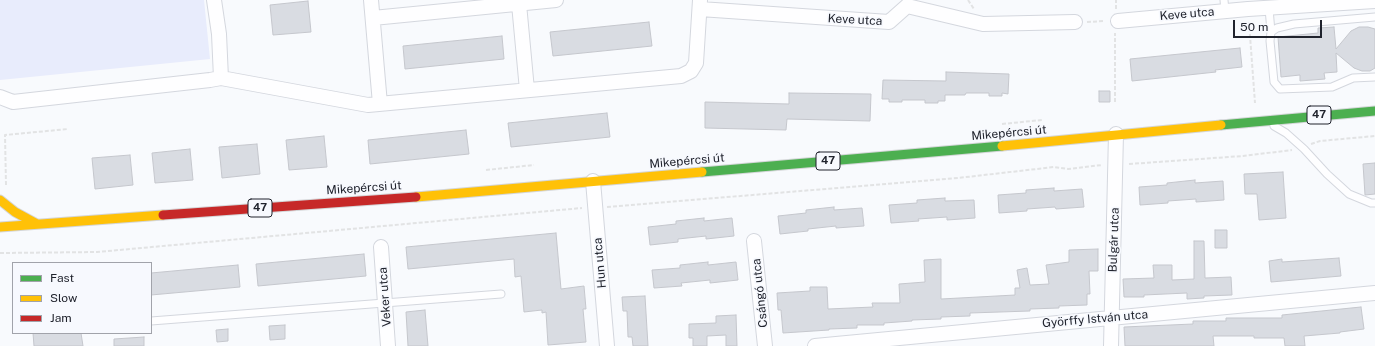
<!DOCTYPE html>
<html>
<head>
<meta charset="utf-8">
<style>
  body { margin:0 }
  #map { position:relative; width:1375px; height:346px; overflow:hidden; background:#f8fafd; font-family:"Public Sans",sans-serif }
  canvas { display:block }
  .legend { position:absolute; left:12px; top:262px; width:140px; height:72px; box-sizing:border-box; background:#f7f9fe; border:1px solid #a1a3aa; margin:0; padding:5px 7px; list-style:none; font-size:12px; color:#20232d }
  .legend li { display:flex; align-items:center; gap:8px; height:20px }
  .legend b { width:20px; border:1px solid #a1a3aa }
  .scale { position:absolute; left:1233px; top:20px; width:89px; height:18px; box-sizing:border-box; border:2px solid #20232d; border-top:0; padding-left:5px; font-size:12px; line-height:14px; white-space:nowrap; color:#20232d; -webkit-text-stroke:3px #f7f9fe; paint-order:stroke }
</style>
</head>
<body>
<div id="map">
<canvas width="1375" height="346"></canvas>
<ul class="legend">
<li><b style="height:5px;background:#4caf50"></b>Fast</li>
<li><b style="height:5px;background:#ffc107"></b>Slow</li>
<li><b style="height:5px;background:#c62828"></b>Jam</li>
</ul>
<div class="scale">50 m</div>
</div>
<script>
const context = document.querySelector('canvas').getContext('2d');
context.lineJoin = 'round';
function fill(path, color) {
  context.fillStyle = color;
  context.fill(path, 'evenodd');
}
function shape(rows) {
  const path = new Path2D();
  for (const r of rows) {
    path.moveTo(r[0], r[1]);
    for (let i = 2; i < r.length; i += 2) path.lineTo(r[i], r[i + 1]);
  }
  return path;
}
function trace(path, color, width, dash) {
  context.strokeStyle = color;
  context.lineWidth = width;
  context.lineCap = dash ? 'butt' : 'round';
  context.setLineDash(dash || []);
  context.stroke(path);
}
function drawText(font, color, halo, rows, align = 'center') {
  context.font = font + ' "Public Sans",sans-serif';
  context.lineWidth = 3.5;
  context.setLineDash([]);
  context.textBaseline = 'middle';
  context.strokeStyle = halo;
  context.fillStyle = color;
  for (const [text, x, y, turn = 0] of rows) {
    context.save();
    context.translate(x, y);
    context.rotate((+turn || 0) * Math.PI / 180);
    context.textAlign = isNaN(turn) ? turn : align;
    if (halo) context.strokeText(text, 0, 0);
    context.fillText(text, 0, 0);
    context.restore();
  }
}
const green = shape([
  [0,0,204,0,210,59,0,80]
]);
const building = shape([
  [308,1,311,32,273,35,270,5,308,1],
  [649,22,652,46,553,56,550,32,649,22],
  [1334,27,1336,49,1351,31,1359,27,1368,27,1375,29,1375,68,1370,71,1362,71,1354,68,1336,53,1337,72,1324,73,1325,79,1300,81,1300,75,1281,77,1278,37,1318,33,1318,28,1334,27],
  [502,36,504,59,405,69,403,46,502,36],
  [1240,48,1242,67,1215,70,1216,72,1132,81,1130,59,1240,48],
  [946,72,1009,74,1008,94,1002,93,1002,96,989,96,989,93,966,93,965,95,945,95,945,101,938,101,938,103,925,103,925,100,902,100,902,102,889,102,889,99,882,99,883,80,946,81,946,72],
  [1099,91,1110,91,1110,102,1099,102,1099,91],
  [789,93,871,94,870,121,787,119,786,130,705,128,705,102,789,104,789,93],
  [607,113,610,137,511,147,508,123,607,113],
  [466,130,469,154,370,164,368,140,466,130],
  [324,136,327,167,289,170,286,140,324,136],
  [257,144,260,174,222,178,219,147,257,144],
  [190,149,193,180,155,183,152,153,190,149],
  [130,155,133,185,95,189,92,158,130,155],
  [1375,163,1375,194,1365,195,1363,164,1375,163],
  [1283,172,1286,218,1259,220,1257,194,1245,194,1244,174,1283,172],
  [1195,180,1195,183,1223,181,1224,200,1196,202,1196,199,1168,201,1168,203,1140,205,1139,187,1167,185,1167,183,1195,180],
  [1054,188,1054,191,1082,189,1084,207,1056,209,1055,207,1027,209,1027,211,999,213,998,195,1026,193,1026,190,1054,188],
  [945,198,945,201,974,200,975,218,947,220,947,217,918,219,919,221,891,223,889,205,917,203,917,200,945,198],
  [834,207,834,210,862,208,864,226,836,228,836,226,808,229,808,231,780,234,778,216,806,213,806,210,834,207],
  [704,218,704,221,732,218,734,236,706,239,706,236,678,239,678,242,650,245,648,227,676,224,676,221,704,218],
  [1215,230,1227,230,1227,248,1215,248,1215,230],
  [556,233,561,289,584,286,586,309,583,309,586,342,548,345,546,312,542,313,542,310,524,312,521,276,515,277,514,259,408,269,406,247,556,233],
  [1194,241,1204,241,1205,278,1231,277,1232,295,1204,296,1204,298,1187,299,1187,293,1144,295,1144,297,1124,297,1123,279,1154,278,1153,265,1172,265,1172,280,1194,279,1194,241],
  [1098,249,1098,271,1089,271,1090,294,1087,294,1087,305,1059,306,1059,308,1030,309,1030,311,970,313,970,316,941,317,941,319,912,320,912,321,884,323,884,325,857,325,857,328,829,329,829,330,783,333,781,310,778,310,777,293,810,291,810,287,827,287,828,309,873,307,872,303,900,303,899,284,925,282,924,260,941,259,941,299,1015,295,1015,288,1020,288,1017,270,1027,268,1030,285,1049,284,1046,265,1069,262,1069,250,1098,249],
  [364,254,366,276,258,286,256,264,364,254],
  [1339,258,1341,276,1271,282,1269,261,1282,259,1282,262,1339,258],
  [708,262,708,265,736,262,738,280,710,283,710,280,681,283,682,286,654,288,652,270,680,268,680,265,708,262],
  [238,265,240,287,151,295,151,273,238,265],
  [645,296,648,346,633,346,632,337,628,337,627,311,623,311,622,297,645,296],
  [1361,307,1364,329,1340,332,1340,333,1304,336,1305,346,1285,346,1284,338,1254,338,1254,336,1213,336,1214,346,1125,346,1124,327,1193,324,1193,321,1226,321,1226,318,1282,318,1282,315,1361,307],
  [425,310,428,346,408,346,406,312,425,310],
  [736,315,737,346,726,346,726,335,707,336,707,346,693,346,693,338,689,338,689,324,716,323,716,316,736,315],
  [285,325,285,339,270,340,269,326,285,325],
  [228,329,228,341,217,342,216,330,228,329],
  [33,333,81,333,83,346,34,346,33,333],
  [144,337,144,346,114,346,114,339,144,337]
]);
const path = shape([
  [968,0,974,9],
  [1116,9,1116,0],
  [1087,22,1105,21],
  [1249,22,1255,103],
  [1115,102,1115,33],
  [1002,124,1042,120],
  [1311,144,1320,141,1375,136],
  [1129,164,1243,156,1292,150],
  [486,170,534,165],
  [6,185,5,135,68,129],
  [607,207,958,178,1054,167,1068,169,1102,165],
  [0,253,97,252,582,208]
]);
const lane = shape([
  [1224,0,1225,11],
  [1269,8,1271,32],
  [1375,17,1294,24,1277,28,1271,32,1270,41,1274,82,1280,89,1332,87,1353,78,1375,77],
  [1274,126,1286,133,1304,149,1327,174,1349,194,1371,203,1375,203],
  [151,321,501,294]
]);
const street = shape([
  [371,0,380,104],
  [519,4,527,90],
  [700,9,889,22,907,6,983,24,1075,22],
  [373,18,556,0],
  [1118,21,1248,9,1375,1],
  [221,78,368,105,681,76,691,71,696,63,700,0],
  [0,97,13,102,210,80,221,78,219,34,214,0],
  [593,181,607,346],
  [754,241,765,346],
  [381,247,388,346],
  [815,346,1375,293],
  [1111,346,1116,134]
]);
const fast = shape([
  [1221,125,1375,111],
  [702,172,1002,146]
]);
const slow = shape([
  [1002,146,1221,125],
  [416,197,702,172],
  [0,200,15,212,37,224],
  [0,227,163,215]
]);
const jam = shape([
  [163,215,416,197]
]);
const shields = [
  [1319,115,24],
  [828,161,24],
  [260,208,24]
];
const shieldNames = [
  ["47",1319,115],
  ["47",828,161],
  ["47",260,208]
];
const streetNames = [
  ["Keve utca",1187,14,-5],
  ["Keve utca",855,20,3],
  ["Mikepércsi út",1009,133,-5],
  ["Mikepércsi út",687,161,-5],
  ["Mikepércsi út",364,188,-4],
  ["Bulgár utca",1114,240,-88],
  ["Hun utca",600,263,-95],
  ["Csángó utca",760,293,-96],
  ["Veker utca",385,297,-94],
  ["Györffy István utca",1095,319,-5]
];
fill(green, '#e8ecfc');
fill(building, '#d9dce2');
trace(building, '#c5c7cd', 1);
trace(lane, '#d4d7de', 9);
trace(street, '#d4d7de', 16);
trace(fast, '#d4d6d8', 11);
trace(slow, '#d4d6d8', 11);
trace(jam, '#d4d6d8', 11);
trace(path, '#e2e3e4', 2, [4, 2]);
trace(lane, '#fefeff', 7);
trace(street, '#fefeff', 14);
trace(fast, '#4caf50', 9);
trace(slow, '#ffc107', 9);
trace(jam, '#c62828', 9);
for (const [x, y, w] of shields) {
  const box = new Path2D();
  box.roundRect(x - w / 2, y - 9, w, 18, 3);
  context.fillStyle = '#f7f9fe';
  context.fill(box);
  trace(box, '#20232d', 1);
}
drawText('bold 11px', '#20232d', null, shieldNames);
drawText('12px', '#20232d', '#f7f9fe', streetNames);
</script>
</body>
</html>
